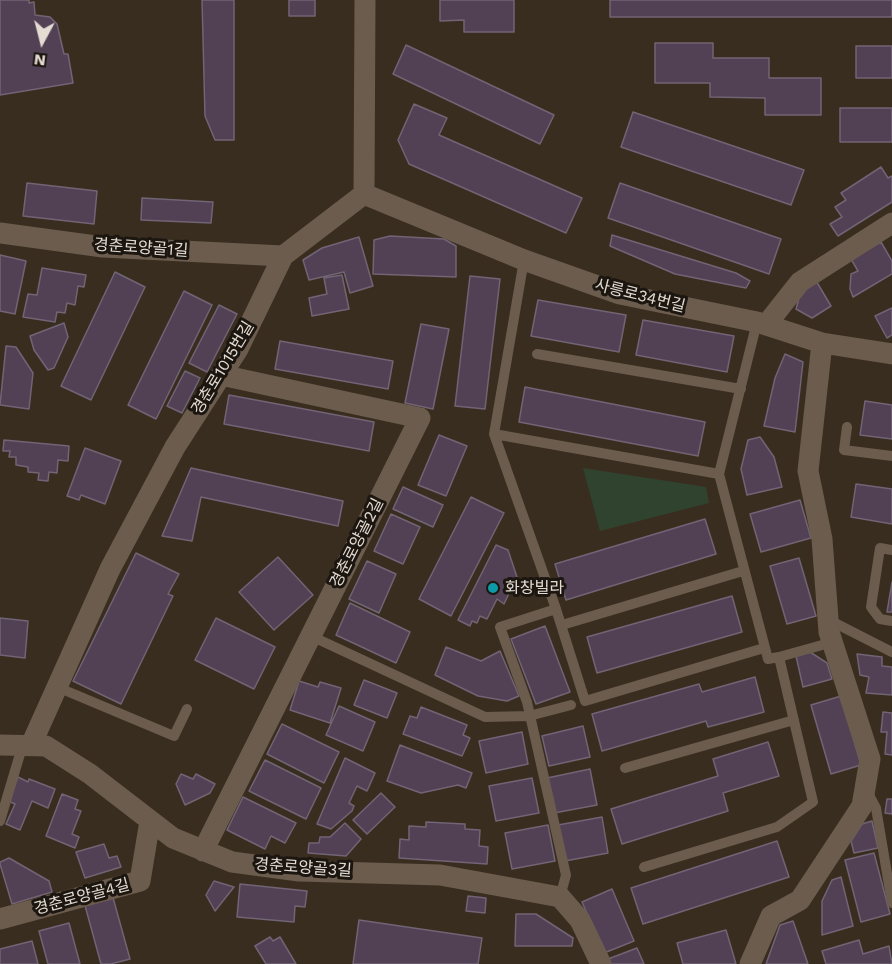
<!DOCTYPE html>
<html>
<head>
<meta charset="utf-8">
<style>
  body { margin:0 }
  #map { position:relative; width:892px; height:964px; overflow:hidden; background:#392d1f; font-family:"Work Sans",sans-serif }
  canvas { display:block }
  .north { position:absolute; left:12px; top:12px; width:60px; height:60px; -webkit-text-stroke:4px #1c1610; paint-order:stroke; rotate:187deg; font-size:16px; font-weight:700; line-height:24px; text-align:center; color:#e4dcd3 }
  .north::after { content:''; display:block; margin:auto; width:21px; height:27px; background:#e4dcd3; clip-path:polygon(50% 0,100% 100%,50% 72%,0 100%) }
</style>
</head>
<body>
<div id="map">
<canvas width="892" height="964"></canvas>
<div class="north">N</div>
</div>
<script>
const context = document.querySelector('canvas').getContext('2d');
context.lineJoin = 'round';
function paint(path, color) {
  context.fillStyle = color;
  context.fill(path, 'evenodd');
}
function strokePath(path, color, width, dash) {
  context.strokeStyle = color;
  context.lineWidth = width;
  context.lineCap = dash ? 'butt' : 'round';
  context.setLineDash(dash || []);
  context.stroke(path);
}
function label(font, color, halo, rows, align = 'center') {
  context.font = font + ' "Work Sans","Noto Sans KR",sans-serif';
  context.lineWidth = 6;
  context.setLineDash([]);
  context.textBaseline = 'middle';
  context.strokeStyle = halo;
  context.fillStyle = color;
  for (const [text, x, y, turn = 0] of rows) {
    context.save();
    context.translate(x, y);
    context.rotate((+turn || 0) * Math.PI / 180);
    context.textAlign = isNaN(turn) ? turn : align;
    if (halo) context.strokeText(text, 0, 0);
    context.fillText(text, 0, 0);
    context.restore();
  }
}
const green = new Path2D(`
  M583,468L706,487L709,503L600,531Z`);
const building = new Path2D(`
  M0,0H29V3L34,2L35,15L50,17L57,24L64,54H68L73,83L0,95Z
  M202,0H234V140H215L205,116Z
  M289,0H315V16H289Z
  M440,0H514V32H464V20L440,21Z
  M610,0H892V17H610Z
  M655,43H713V58H769V78H821V115H765V98L710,97V83H655Z
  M406,45L554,115L540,144L393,74Z
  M856,46H892V78H856Z
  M414,104L447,118L439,135L582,198L566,233L409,164L398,140Z
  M840,108H892V142H840Z
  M633,112L804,170L791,205L621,147Z
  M881,167L888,178L892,176V202L838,236L830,224L842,217L835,207L846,200L841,193Z
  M27,183L97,191L94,224L23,216Z
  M620,183L781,239L769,274L608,218Z
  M142,198L213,202L211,223L141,220Z
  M612,235L736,273L750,281L746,288L675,274L610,246Z
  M390,236L444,239L456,246V277L373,274L374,240Z
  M359,237L373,286L350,293L344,272L309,280L303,260L322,248Z
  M881,242L892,261V274L853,297L850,289L851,274L858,271L851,259Z
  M0,255L26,261L15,314L0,311Z
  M42,268L86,275L84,287L78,286L75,305L67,303L65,313L57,312L55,322L23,317L28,294L37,295Z
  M115,272L145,287L91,400L61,386Z
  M342,275L349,309L312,316L309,298L327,294L324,278Z
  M470,276L500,279L485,409L455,406Z
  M815,279L831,306L812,318L796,309L802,287Z
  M184,291L212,305L156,419L128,405Z
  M538,300L626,315L619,352L531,336Z
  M219,305L237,314L207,372L189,363Z
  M892,308V335L887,338L875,316Z
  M643,320L734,336L727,372L636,355Z
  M64,323L68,337L54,368L48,370L34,350L30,336Z
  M421,324L449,329L433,409L405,403Z
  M280,341L393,361L388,389L275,369Z
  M6,346L16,347L33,373L29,409L0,405Z
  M785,354L803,362L795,432L764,426L775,378Z
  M185,371L200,378L182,413L167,406Z
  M525,387L705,422L698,456L519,422Z
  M229,395L374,422L369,451L224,424Z
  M865,401L892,405V439L860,435Z
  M439,435L467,446L446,496L418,485Z
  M760,437L774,457L782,487L747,495L741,469L748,440Z
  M4,440L69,446L68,461L58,460L57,473L49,472L48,481L38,480L39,473L28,472V467L16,465V457H9L10,451H3Z
  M85,448L121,461L105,504L81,495L79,500L67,496Z
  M191,468L343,501L338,526L201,497L192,541L162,536Z
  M856,484L892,489V524L851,517Z
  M403,487L443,505L433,527L393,509Z
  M471,497L504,513L451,616L419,599Z
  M800,500L811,538L761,552L750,514Z
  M391,514L420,527L403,564L374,551Z
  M705,519L716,554L566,600L555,564Z
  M496,545L508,550L517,577L504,604L497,599L487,619L480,616L477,623L472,621L470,626L458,620Z
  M136,553L179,574L168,594L173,596L121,704L73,681Z
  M278,557L313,595L274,630L239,592Z
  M799,558L816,616L787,624L770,566Z
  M367,561L396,574L379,613L349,599Z
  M892,582V612H887Z
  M732,596L742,632L597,673L587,637Z
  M350,603L410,632L396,663L336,635Z
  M0,618L28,621L25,658L0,655Z
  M216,618L275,647L254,689L195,660Z
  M545,626L570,692L536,704L511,639Z
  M446,647L481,661L500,651L519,696L507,701L478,696L435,675Z
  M810,652L827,663L832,679L803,687L796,656Z
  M857,654L882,657V666L892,667V695L866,693L869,677L860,675Z
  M755,677L764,712L708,727L706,721L602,751L592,714L699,684L702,692Z
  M364,680L397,693L387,718L354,705Z
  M299,681L318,687L320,682L341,688L330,723L290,710Z
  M841,696L861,765L831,774L811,705Z
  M339,706L375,722L363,751L326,735Z
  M421,707L467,725L463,735L470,738L462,756L403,734L410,716L417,718Z
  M883,712L892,713V755L885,754L887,732H881Z
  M282,724L339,752L324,783L267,754Z
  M583,726L590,757L549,766L542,736Z
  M522,732L528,764L486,773L479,741Z
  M768,742L779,776L723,793L728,811L622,844L611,809L718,776L713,759Z
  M400,745L472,773L466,788L458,785L421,793L387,781Z
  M345,758L375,773L367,791L357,786L349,803L354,806L352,811L331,829L317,824Z
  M265,760L321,788L306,819L249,791Z
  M590,769L597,805L554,813L547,778Z
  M181,774L193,779L196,774L215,784L210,793L185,805L176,784Z
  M18,777L28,782L29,779L55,789L48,808L32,801L20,830L6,824L15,804L8,801Z
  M532,778L539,813L496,821L489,786Z
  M381,793L395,807L367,834L353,820Z
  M62,794L78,800L75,809L81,811L72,834L79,837L75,848L46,836Z
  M243,797L296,823L285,843L271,836L265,849L227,830Z
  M887,799H892V814L885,813Z
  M602,817L608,853L565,861L558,825Z
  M872,821L878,848L854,853L851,841L862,824Z
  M426,822L465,824V829L480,830L479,846L488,847L487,864L399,858L400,839L409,840V826L426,827Z
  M345,823L361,839L346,856L308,853L309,843H319L320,837H330Z
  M548,825L555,861L512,869L505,833Z
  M777,841L789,877L643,924L631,888Z
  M104,844L109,858L117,856L121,867L85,878L76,852Z
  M874,853L890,914L861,922L845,860Z
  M9,858L49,881L52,892L12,904L0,864V862Z
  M841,877L853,926L822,935V901L832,880Z
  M214,881L234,887L215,911L206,895Z
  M240,884L307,891L305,907L295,906L294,922L237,917Z
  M612,889L634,941L604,953L582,902Z
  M112,894L130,959L111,964H101L84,902Z
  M468,896L486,898L485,913L466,911Z
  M516,914H536L573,938L572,946H515Z
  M359,920L482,938L478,964H353Z
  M793,921L808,964H766L780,925Z
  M69,923L80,964H48L39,931Z
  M726,930L736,964H683L677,943Z
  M270,937L273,941L280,937L296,964H266L255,946Z
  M859,940L863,954L889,946L892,964H826L822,951Z
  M32,941L38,964H0V949Z
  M637,948L644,964H610L608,959Z`);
const lane = new Path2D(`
  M524,260L494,434L556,609L585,701L764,648
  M537,354L741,389
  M847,427L844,450L892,456
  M494,434L719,474
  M892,550L880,548L871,607L880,619L892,621
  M556,609L500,627L527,702L566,875L560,897
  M829,620L892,652
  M562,625L743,571
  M311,636L485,717L529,716L571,705
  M779,657L833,642
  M57,687L174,736L187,709
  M625,768L794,720
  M867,791L876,808L892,903
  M0,821L23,744
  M644,867L777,827L813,802L779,657L768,659L719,474L757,322`);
const street = new Path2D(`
  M364,194L524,260L620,294L757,322L822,343L892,354
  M364,194L365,0
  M0,233L103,247L283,256
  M766,325L800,282L892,223
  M0,745L46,746L90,774L173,838L232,862L299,871L440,875L560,897L580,920L601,964
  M31,745L110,569L175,447L238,349L283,256L364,194
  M203,851L420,418L221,375
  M0,919L140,881L150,821
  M750,964L771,916L800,900L862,806L870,759L829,632L822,539L808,471L822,343`);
const markers = [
  [493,588,6,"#0f9aa8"]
];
const streetNames = [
  ["경춘로양골1길",141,248,4],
  ["사릉로34번길",640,296,14],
  ["경춘로1015번길",223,368,-59],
  ["경춘로양골2길",357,543,-63],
  ["경춘로양골3길",303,868,4],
  ["경춘로양골4길",82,897,-15]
];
const poiNames = [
  ["화창빌라",505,588]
];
paint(green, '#30432f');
paint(building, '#524055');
strokePath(building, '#716474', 1.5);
strokePath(lane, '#6b5c4d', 10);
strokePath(street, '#6b5c4d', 21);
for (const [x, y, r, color] of markers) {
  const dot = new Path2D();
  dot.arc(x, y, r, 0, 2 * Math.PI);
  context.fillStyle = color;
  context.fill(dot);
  strokePath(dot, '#1c1610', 2);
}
label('16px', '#e4dcd3', '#1c1610', streetNames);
label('16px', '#e4dcd3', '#1c1610', poiNames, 'left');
</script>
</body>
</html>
